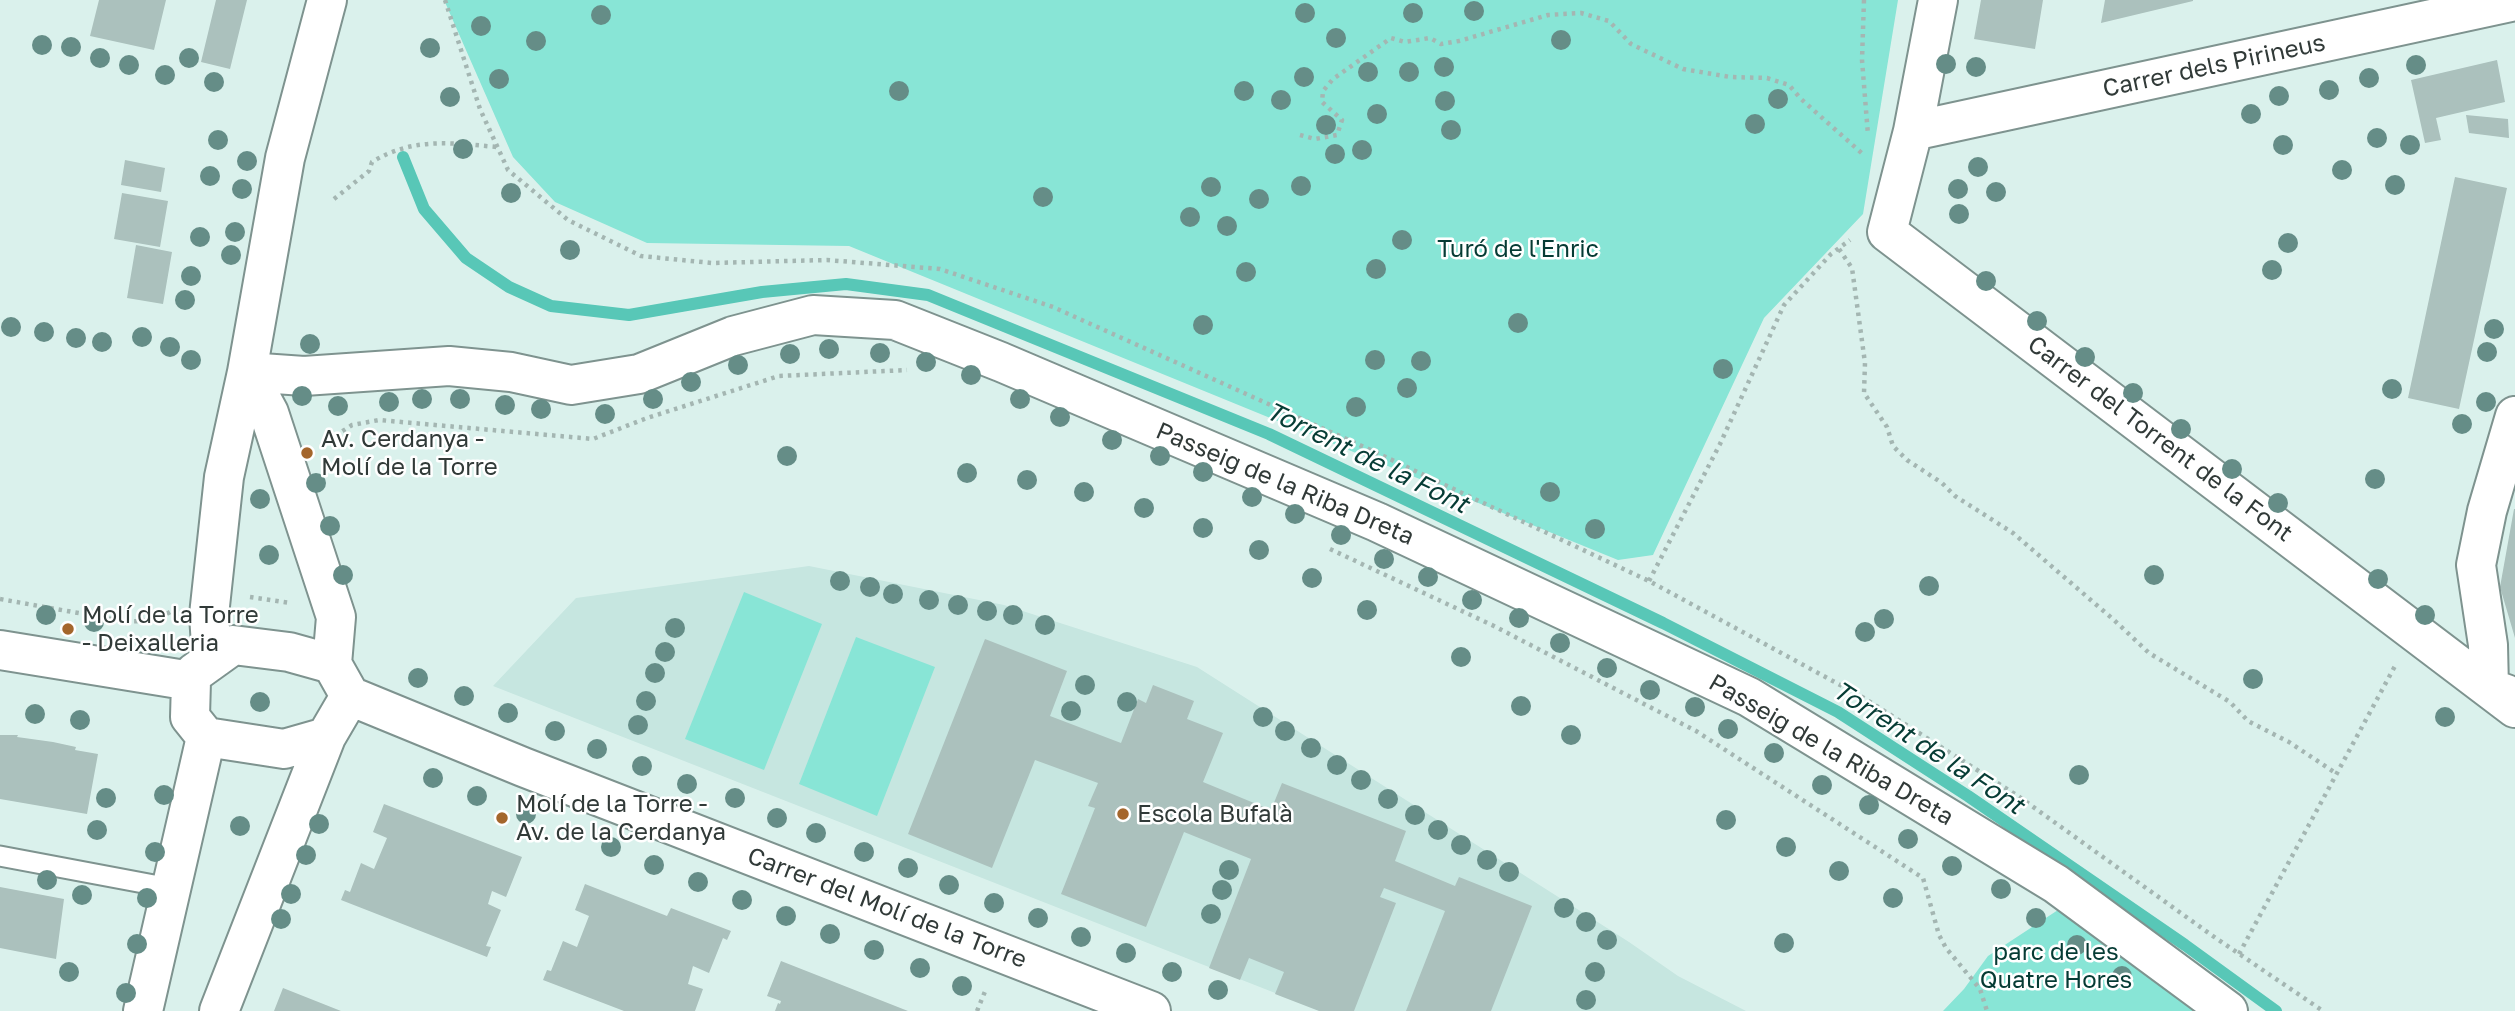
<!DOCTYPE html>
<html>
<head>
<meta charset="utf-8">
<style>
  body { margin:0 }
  canvas { display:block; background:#daf1ec }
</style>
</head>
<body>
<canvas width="2515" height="1011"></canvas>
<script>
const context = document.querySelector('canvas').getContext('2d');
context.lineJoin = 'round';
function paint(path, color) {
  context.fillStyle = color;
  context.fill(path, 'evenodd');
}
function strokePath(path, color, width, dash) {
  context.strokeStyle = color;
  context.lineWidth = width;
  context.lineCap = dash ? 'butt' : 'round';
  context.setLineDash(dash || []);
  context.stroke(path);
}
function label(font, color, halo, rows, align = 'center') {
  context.font = font + ' "Golos Text",sans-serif';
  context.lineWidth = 5;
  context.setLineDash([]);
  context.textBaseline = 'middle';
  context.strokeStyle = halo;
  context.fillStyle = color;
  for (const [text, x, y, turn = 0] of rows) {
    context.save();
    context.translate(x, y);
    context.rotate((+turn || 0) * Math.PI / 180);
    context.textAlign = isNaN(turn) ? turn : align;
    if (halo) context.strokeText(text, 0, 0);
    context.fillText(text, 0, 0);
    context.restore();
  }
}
const built = new Path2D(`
  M809,566L1004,605L1197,667L1629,942L1678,976L1746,1011H1321L493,686L576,598Z`);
const green = new Path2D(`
  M444,0H1898L1863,214L1764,318L1653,555L1618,560L849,246L647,243L555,202L513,157Z
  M744,592L822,624L764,770L685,739Z
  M856,637L935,667L877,816L799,784Z
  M2058,910L2195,1011H1943L1964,989L1988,956Z`);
const stream = new Path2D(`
  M403,157L424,209L466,258L509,287L551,306L629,315L762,292L846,284L928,295L1269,434L1663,623L1838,712L1968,796L2185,945L2276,1011`);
const building = new Path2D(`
  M99,0H166L154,50L90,36Z
  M216,0H247L230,69L201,62Z
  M1981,0H2043L2035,49L1974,39Z
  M2105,0H2193V1L2101,23Z
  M2497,60L2505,102L2436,118L2441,140L2425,143L2411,80Z
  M2466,115L2508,119L2509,138L2469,133Z
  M125,160L165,168L161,192L121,185Z
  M2455,177L2507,188L2459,409L2408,398Z
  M122,193L168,201L160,247L114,239Z
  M136,245L172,252L163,304L127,298Z
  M2514,509H2515V638L2500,587Z
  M985,639L1067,671L1050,716L1121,743L1138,699L1146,703L1153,685L1194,701L1187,719L1223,733L1203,782L1271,810L1282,783L1406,831L1395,861L1455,886L1459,877L1532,906L1491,1011H1406L1445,911L1384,888L1380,897L1396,903L1354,1011H1319L1275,994L1284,972L1249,958L1240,980L1209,968L1251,859L1184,832L1146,927L1061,894L1095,808L1088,806L1098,783L1035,760L992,868L908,834Z
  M0,735H18L17,737L53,742L76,747L75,750L98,754L87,814L0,799Z
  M384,804L522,857L506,897L492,891L488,904L501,910L486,946L491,947L487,957L341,900L345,890L350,892L361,863L374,869L387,838L373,832Z
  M585,884L667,916L671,908L731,931L727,940L723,938L709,973L693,966L688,984L703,989L695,1011H624L543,980L547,970L551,971L563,941L577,947L589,916L575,910Z
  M0,887L64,899L56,959L0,948Z
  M781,961L908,1011H775L778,1003L780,1004L781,1001L767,996Z
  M283,988L341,1011H274Z`);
const path = new Path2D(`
  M445,0L480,109L508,170L568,220L641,256L712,263L827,260L940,269L1053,307L1375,452L1649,581L1864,698L2018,796L2210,934L2323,1011
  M1864,0L1862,60L1868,135
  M1300,135L1315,139L1337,135L1342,120L1322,102L1323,91L1333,79L1391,38L1405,42L1430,38L1441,44L1459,41L1548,15L1581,13L1609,21L1631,44L1683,69L1730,77L1767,78L1789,85L1801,99L1865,156
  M334,199L369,171L372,162C413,137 451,143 497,147
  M1839,249L1852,268L1865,363L1864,393L1887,427L1893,446L1907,460L1942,483L1955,496L2013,533L2114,620L2149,653L2230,702L2248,721L2289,742L2337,774
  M321,445L352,425L379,420L593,439L647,418L779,376L907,370
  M1330,549L1494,626L1696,731L1923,878L1939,935L1946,948L1980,989L1987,1011
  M1649,581L1720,444L1784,305L1831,254L1850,240
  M250,597L290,603
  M0,599L123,621C141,622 155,621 170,612
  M2239,954L2395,666
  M977,1011L986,989`);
const lane = new Path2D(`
  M0,856L170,888`);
const street = new Path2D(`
  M1938,0L1913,131L1887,232L2515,708
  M1913,131L2515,1
  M247,372L304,376L449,366L511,372L571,385L639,374L733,336L813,315L895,320L1001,362L1377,522L1749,697L2056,884L2228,1011
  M247,372L269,413L336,617L332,664
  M233,645L289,652L332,664L350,696L326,737L284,749L206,737L190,717L191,681L194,673Z
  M0,650L191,681
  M212,660L209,615L224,477L247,372L285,158L327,0
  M2506,694L2489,688L2488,645L2476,565L2487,511L2515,416
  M350,696L523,767L1151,1011
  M143,1011L206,737
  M219,1011L326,737`);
const trees = [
  [1474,11],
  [1305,13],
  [1413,13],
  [601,15],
  [481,26],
  [1336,38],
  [1561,40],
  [536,41],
  [42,45],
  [71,47],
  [430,48],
  [100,58],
  [189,58],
  [1946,64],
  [129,65],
  [2416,65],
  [1444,67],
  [1976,67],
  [1368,72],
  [1409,72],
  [165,75],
  [1304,77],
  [2369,78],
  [499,79],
  [214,82],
  [2329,90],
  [899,91],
  [1244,91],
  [2279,96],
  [450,97],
  [1778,99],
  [1281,100],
  [1445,101],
  [1377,114],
  [2251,114],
  [1755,124],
  [1326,125],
  [1451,130],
  [2377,138],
  [218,140],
  [2283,145],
  [2410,145],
  [463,149],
  [1362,150],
  [1335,154],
  [247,161],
  [1978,167],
  [2342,170],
  [210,176],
  [2395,185],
  [1301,186],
  [1211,187],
  [242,189],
  [1958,189],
  [1996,192],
  [511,193],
  [1043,197],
  [1259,199],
  [1959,214],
  [1190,217],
  [1227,226],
  [235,232],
  [200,237],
  [1402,240],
  [2288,243],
  [570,250],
  [231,255],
  [1376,269],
  [2272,270],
  [1246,272],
  [191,276],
  [1986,281],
  [185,300],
  [2037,321],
  [1518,323],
  [1203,325],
  [11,327],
  [2494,329],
  [44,332],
  [142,337],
  [76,338],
  [102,342],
  [310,344],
  [170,347],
  [829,349],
  [2487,352],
  [880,353],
  [790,354],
  [2085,357],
  [191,360],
  [1375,360],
  [1421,361],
  [926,362],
  [738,365],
  [1723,369],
  [971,375],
  [691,382],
  [1407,388],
  [2392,389],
  [2133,393],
  [302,396],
  [422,399],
  [460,399],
  [653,399],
  [1020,399],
  [389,402],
  [2486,402],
  [505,405],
  [338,406],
  [1356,407],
  [541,409],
  [605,414],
  [1060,417],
  [2462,424],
  [2181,429],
  [1112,440],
  [787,456],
  [1160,456],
  [2232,469],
  [1203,472],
  [967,473],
  [2375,479],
  [1027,480],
  [316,483],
  [1084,492],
  [1550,492],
  [1252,497],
  [260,499],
  [2278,503],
  [1144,508],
  [1295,514],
  [330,526],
  [1203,528],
  [1595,529],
  [1341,535],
  [1259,550],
  [269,555],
  [1384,559],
  [343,575],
  [2154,575],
  [1428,577],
  [1312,578],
  [2378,579],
  [840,581],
  [1929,586],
  [870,587],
  [893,594],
  [929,600],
  [1472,600],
  [958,605],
  [1367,610],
  [987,611],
  [46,615],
  [1013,615],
  [2425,615],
  [1519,618],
  [1884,619],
  [94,622],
  [1045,625],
  [675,628],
  [1865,632],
  [1560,643],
  [665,652],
  [1461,657],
  [1607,668],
  [655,673],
  [418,678],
  [2253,679],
  [1085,685],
  [1650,690],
  [464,696],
  [646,701],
  [260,702],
  [1127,702],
  [1521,706],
  [1695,707],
  [1071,711],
  [508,713],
  [35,714],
  [1263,717],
  [2445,717],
  [80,720],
  [638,725],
  [1728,729],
  [555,731],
  [1285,731],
  [1571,735],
  [1311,748],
  [597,749],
  [1774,753],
  [1337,765],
  [642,766],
  [2079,775],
  [433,778],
  [1361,780],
  [687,784],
  [1822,785],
  [164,795],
  [477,796],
  [106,798],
  [735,798],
  [1388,799],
  [1869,805],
  [526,814],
  [1415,815],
  [777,818],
  [1726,820],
  [319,824],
  [240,826],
  [97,830],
  [1438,830],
  [816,833],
  [1908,839],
  [1461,845],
  [611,847],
  [1786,847],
  [155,852],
  [864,852],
  [306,855],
  [1487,860],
  [654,865],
  [1952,866],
  [908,868],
  [1229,870],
  [1839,871],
  [1509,872],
  [47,880],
  [698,882],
  [949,885],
  [2001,889],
  [1222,890],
  [291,894],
  [82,895],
  [147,898],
  [1893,898],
  [742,900],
  [994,903],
  [1564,908],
  [1211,914],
  [786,916],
  [1038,918],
  [2036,918],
  [281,919],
  [1586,922],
  [830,934],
  [1081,937],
  [1607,940],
  [1784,943],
  [137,944],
  [2077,945],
  [874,950],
  [1126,953],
  [920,968],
  [69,972],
  [1172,972],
  [1595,972],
  [2122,976],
  [962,986],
  [1218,990],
  [126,993],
  [1586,1000]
];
const markers = [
  [307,453,7,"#a4662c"],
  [68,629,7,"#a4662c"],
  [1123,814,7,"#a4662c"],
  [502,818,7,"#a4662c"]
];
const streetNames = [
  ["Carrer dels Pirineus",2214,66,-12],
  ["Carrer del Torrent de la Font",2160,439,37],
  ["Passeig de la Riba Dreta",1285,484,23],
  ["Passeig de la Riba Dreta",1831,750,30],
  ["Carrer del Molí de la Torre",887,908,21]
];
const parkNames = [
  ["Turó de l'Enric",1518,249],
  ["parc de les",2056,952],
  ["Quatre Hores",2056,980]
];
const poiNames = [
  ["Av. Cerdanya -",321,439],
  ["Molí de la Torre",321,467],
  ["Molí de la Torre",82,615],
  ["- Deixalleria",82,643],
  ["Molí de la Torre -",516,804],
  ["Av. de la Cerdanya",516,832],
  ["Escola Bufalà",1137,814]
];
const waterNames = [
  ["Torrent de la Font",1367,458,26],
  ["Torrent de la Font",1928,748,33]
];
paint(built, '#c6e6e0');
paint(green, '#88e5d6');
strokePath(stream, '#58c7b7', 12);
paint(building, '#abc1bd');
strokePath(lane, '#7e938f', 23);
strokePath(street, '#7e938f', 42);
strokePath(path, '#a4b6b2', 4.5, [3.5, 5]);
strokePath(lane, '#fff', 19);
strokePath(street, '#fff', 38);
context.fillStyle = '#658d87';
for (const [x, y] of trees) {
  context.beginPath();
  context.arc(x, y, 10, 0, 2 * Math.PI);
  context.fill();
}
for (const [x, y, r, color] of markers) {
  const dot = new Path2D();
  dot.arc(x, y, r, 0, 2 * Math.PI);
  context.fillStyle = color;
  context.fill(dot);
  strokePath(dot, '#fff', 2.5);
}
label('24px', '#313a38', '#fff', streetNames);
label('24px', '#053b34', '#fff', parkNames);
label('24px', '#313a38', '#fff', poiNames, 'left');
label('italic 26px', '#063c35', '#fff', waterNames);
</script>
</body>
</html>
